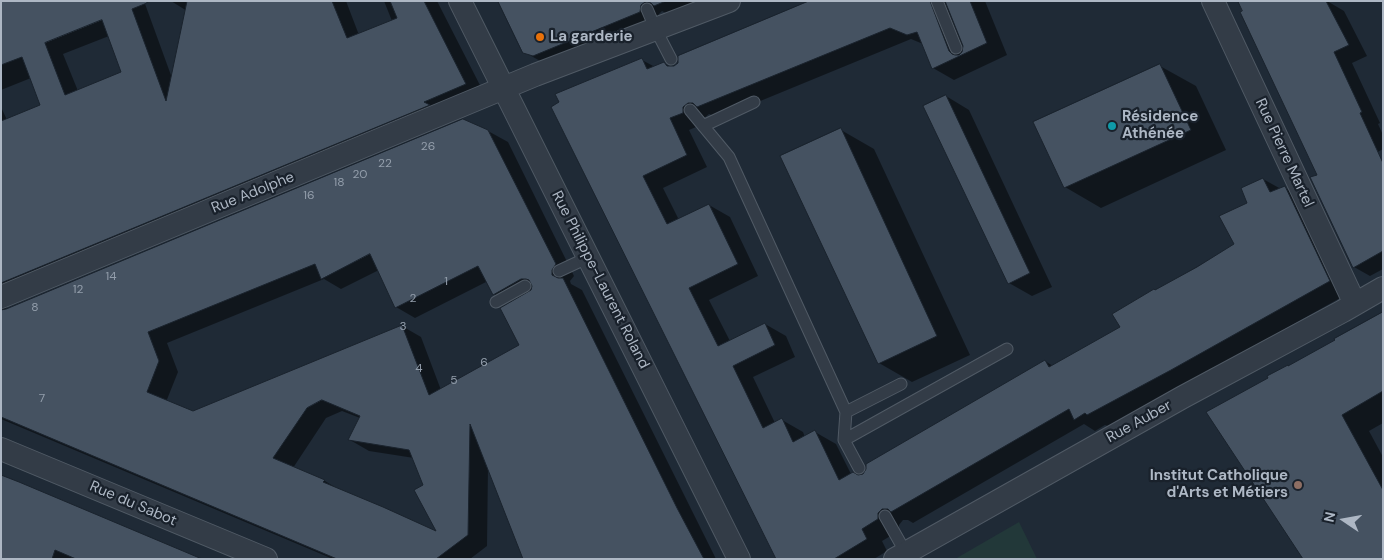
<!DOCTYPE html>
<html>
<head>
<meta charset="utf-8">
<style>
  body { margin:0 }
  #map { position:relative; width:1384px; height:560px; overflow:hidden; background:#1f2a36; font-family:"DM Sans",sans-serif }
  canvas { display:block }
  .frame { position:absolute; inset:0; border:2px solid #adb7c4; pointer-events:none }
  .north { position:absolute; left:1319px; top:495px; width:50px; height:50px; -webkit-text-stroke:4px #19212b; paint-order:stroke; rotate:282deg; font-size:14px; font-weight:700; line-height:20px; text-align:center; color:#adb7c4 }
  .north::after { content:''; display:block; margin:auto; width:18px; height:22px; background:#adb7c4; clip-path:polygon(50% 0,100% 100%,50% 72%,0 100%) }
</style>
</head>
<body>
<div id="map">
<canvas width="1384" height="560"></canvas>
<div class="frame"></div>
<div class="north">N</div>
</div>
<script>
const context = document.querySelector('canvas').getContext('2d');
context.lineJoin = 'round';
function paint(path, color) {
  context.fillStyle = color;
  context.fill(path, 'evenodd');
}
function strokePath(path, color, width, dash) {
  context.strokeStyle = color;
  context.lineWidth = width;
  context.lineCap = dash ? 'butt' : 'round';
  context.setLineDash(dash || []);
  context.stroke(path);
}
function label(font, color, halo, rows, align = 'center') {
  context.font = font + ' "DM Sans",sans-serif';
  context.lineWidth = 4.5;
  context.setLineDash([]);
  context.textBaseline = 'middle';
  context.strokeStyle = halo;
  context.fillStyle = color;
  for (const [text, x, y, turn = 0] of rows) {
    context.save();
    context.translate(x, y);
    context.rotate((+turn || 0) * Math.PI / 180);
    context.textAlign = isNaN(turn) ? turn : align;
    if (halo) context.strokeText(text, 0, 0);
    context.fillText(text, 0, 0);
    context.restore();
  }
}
const green = new Path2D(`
  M1019,522L1037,559H955Z`);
const shadow = new Path2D(`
  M1,1H144L172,78L187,11L171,1H346L359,35L392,21L384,1H437L485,95L7,306V310L488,131L508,142L574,276L570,281L571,284L582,290L716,559H525L488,467L487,546L470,559H333L1,419V107L7,120L42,106L31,78L1,90ZM109,36L123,72L78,91L63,54ZM379,270L396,307L415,318L488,281L494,294L511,304L520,345L441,390L421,337L402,326L193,413L166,402L178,372L167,343L324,279L341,289ZM342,411L360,418L350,440L369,451L414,458L425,486L439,534L343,492L325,481L293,468L326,418Z
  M499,1H707L672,16L662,11L658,15L657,22L542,62L524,52Z
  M812,1H985L1007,55L954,80L933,68L923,44L911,39L719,118L709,114L703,119V124L689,130L707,167L663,188L679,220L709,205L730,217L758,276L709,300L730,341L765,324L786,336L795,357L753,377L775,423L782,420L803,432L805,437L815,432L836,444L851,474L863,476L1045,361L1053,366L1121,327L1155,291L1236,244L1249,204L1263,179L1281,189L1285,188L1306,200L1349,293L1192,381L1108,426L1105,425L1095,431L1084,424L913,523L908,520H903L899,525V531L882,541L887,551L874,559H777L553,107L642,60L655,67L664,63L670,67H674Z
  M1322,1H1327L1344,11L1367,56L1352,63L1380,123L1378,124L1383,135V149L1333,177Z
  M1160,66L1196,86L1226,150L1101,208L1065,187Z
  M946,96L969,110L1052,287L1032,296L1009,283Z
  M841,130L874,149L970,355L912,382L879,363Z
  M1383,170V269L1370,276L1354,267Z
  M1383,313V423L1369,431L1383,457V559L1269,378Z
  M1,476L200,559H1Z`);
const building = new Path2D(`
  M1,1H147V3L132,9L166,101L187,1H332L347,38L397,18L390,1H424L466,84L424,102L430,105L1,283V121L40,105L22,57L1,65ZM102,20L121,72L65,95L45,43Z
  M498,1H666L654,6L651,3L645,2L641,5L640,12L533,56L523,53Z
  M809,1H930L949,51L952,54L955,55H959L962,52L963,46L945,1H970L987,43L932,69L917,32L907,35L890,28L697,107L693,103H688L683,107V113L670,118L687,155L643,176L667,224L709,204L738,264L689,288L718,346L765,323L775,345L733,366L763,428L782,418L793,442L815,430L839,480L853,472L858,475L863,474L866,469V464L1045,360L1049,367L1120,327L1112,314L1154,289L1155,290L1197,267L1234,244L1219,216L1247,203L1241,188L1263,178L1270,192L1285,186L1330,281L1171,370L1087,415L1085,413L1074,420L1069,409L891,512L888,509H882L878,513V519L862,529L867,539L834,559H776L551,107L559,102L555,94L642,58L647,69L664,62L667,66H674L678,63V56Z
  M1238,1H1326L1349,45L1334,52L1362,112L1360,113L1383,163V251L1353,268L1310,177L1317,175L1240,12L1242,11Z
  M1160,64L1191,130L1064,188L1033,122Z
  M946,95L1030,273L1008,284L923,106Z
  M463,119L488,130L556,264L552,270V275L558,278H563L677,508L704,559H523L470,424L468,535L436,559H337L1,417V310L6,309ZM370,254L395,308L478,266L493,295L521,279H526L529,280L532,286L531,290L500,308L519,345L429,395L402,325L193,411L147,392L159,361L148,332L315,264L321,279ZM322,400L360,416L348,440L409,450L423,485L414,490L436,531L383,507L323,482L325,480L273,458L307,408Z
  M841,128L937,336L878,364L780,156Z
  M1383,312V391L1342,415L1383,490V559H1303L1206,412L1268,378L1267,376L1288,365V366L1335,340L1334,339Z
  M1,475L19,482L202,559H76L55,550L52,559H1Z`);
const service = new Path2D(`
  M937,1L956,48
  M647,9L656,30L671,59
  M690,110L729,157L846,412L844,440
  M703,126L754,102
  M559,271L589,257
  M496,302L525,286
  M846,412L901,384
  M859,468L844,440L1007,349
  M885,516L906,553`);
const minor = new Path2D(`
  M460,1L739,559
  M1213,1L1355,304
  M1,297L535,75L729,1
  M1,449L266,559
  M895,559L1183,397L1343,311L1383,288`);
const markers = [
  [540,37,5,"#e8710a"],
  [1112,126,5,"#0f9aa8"],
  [1298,485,5,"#8d6e63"]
];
const numberNames = [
  ["26",428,147],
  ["22",385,164],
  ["20",360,175],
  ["18",339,183],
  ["16",309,196],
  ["14",111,277],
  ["1",446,282],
  ["12",78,290],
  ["2",413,299],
  ["8",35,308],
  ["3",403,327],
  ["6",484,363],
  ["4",419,369],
  ["5",454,381],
  ["7",42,399]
];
const poiNames = [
  ["La garderie",550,37],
  ["Résidence",1122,117],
  ["Athénée",1122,134],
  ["Institut Catholique",1288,476,"right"],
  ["d'Arts et Métiers",1288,493,"right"]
];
const streetNames = [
  ["Rue Pierre Martel",1284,153,65],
  ["Rue Adolphe",253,193,-22],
  ["Rue Philippe-Laurent Roland",600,280,63],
  ["Rue Auber",1139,422,-29],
  ["Rue du Sabot",133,504,23]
];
paint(green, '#223839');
paint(shadow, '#0007');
paint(building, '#455261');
strokePath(building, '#1a232d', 1);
strokePath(service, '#505a65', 13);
strokePath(minor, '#505a65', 24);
strokePath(service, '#333c47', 11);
strokePath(minor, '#333c47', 22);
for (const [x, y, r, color] of markers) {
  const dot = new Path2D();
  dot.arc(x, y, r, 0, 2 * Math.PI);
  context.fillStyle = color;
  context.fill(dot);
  strokePath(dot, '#19212b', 2);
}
label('12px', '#939eab', null, numberNames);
label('bold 15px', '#adb7c4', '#19212b', poiNames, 'left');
label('15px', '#adb7c4', '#19212b', streetNames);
</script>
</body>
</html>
